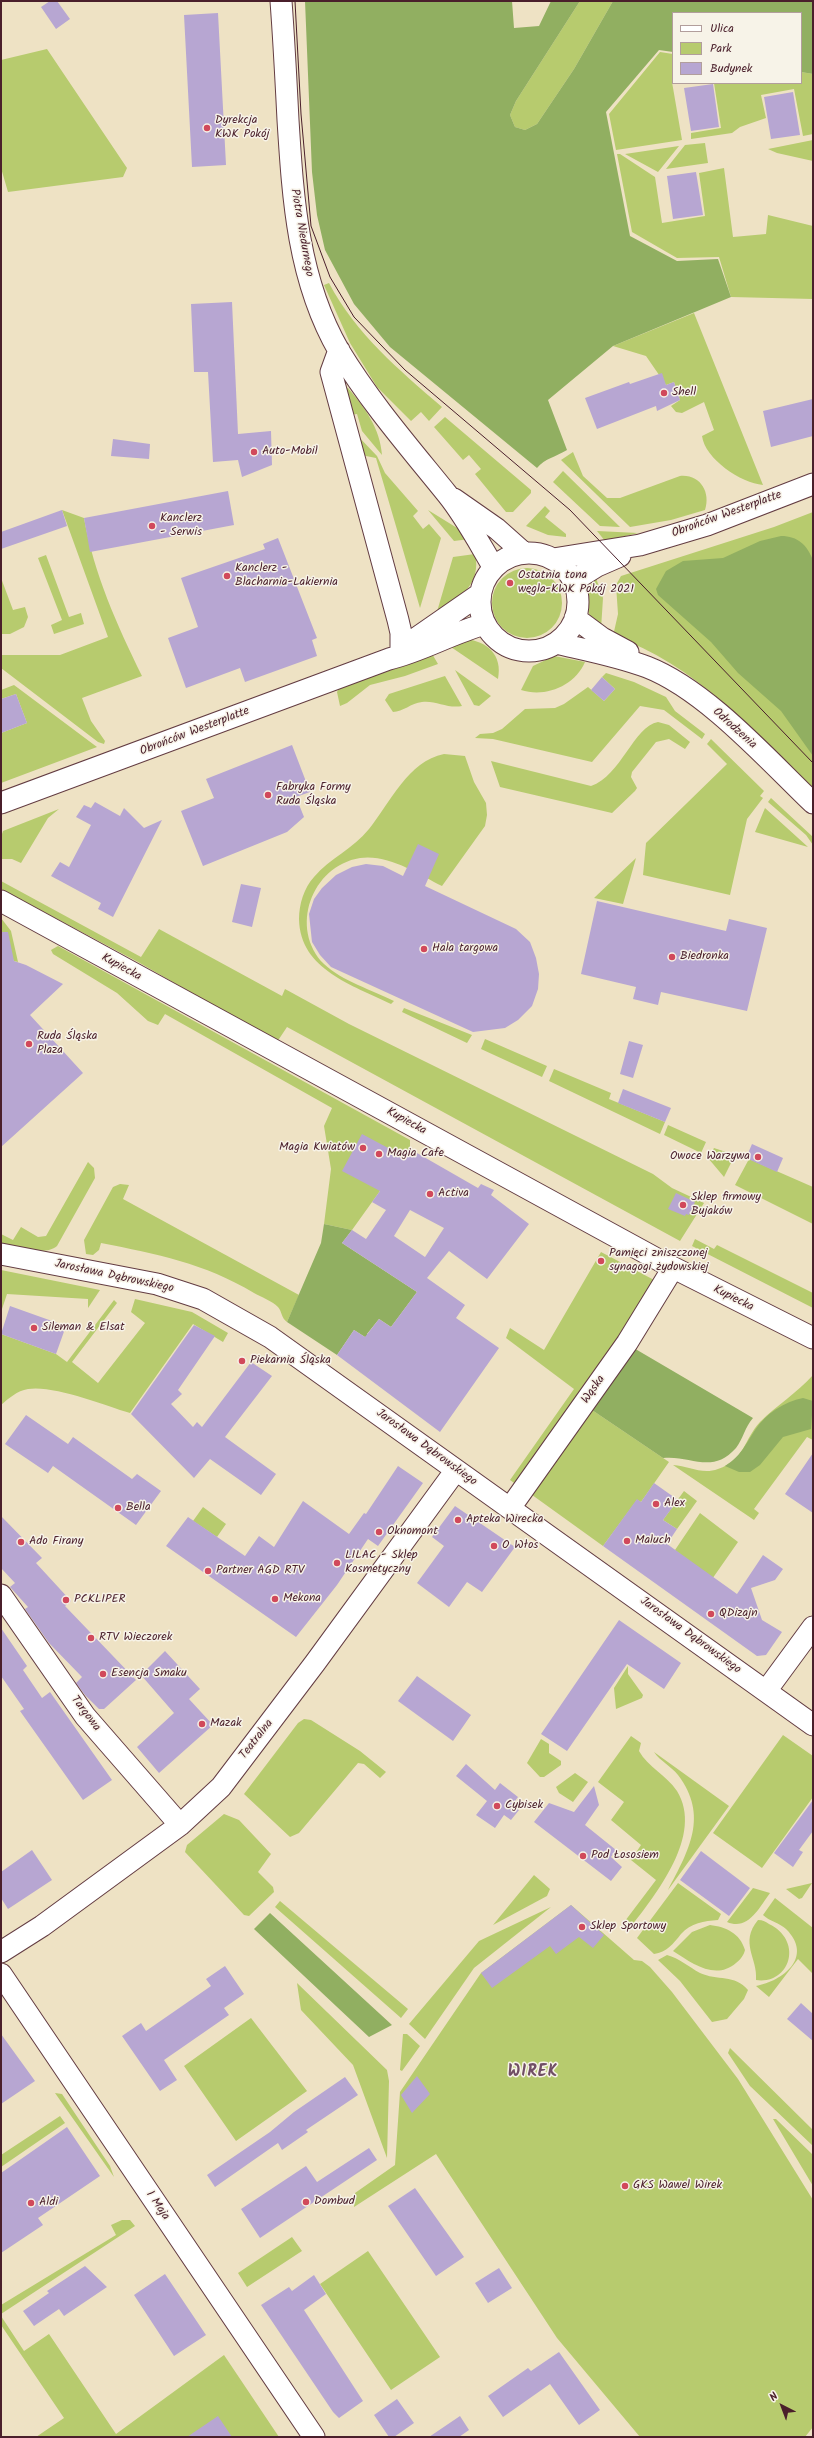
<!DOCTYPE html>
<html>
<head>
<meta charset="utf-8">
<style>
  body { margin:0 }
  #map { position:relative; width:814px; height:2438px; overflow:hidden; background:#eee2c4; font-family:Kalam,sans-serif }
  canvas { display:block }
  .frame { position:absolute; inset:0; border:2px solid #4a1f2b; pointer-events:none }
  .legend { position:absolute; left:672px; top:12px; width:130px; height:72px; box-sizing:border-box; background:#f7f3e8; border:1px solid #b29e9c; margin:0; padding:5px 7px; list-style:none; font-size:12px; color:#4a1f2b }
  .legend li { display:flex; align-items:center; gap:8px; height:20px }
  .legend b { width:20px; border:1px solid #b29e9c }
  .north { position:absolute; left:762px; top:2386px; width:40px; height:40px; -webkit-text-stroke:3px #f7f3e8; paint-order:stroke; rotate:318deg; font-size:11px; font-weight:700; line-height:16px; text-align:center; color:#4a1f2b }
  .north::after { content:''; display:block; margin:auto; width:14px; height:18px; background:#4a1f2b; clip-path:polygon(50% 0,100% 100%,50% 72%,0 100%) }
</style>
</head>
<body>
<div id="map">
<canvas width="814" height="2438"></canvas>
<div class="frame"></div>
<ul class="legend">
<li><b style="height:5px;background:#fff"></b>Ulica</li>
<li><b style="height:11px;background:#b7cb6e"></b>Park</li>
<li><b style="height:11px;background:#b7a6d2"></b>Budynek</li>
</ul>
<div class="north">N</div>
</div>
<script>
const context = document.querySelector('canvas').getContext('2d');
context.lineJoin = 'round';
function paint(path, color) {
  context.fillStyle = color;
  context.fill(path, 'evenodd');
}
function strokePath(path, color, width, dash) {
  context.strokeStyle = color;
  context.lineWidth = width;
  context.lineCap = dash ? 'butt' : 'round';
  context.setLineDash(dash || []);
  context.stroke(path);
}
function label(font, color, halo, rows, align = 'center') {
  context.font = font + ' Kalam,sans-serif';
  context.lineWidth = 3;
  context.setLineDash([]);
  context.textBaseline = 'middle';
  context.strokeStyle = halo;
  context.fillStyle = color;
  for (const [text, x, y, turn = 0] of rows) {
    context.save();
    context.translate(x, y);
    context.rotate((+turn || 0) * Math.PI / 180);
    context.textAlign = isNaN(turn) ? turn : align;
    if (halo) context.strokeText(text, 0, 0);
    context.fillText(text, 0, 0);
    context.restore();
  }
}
const green = new Path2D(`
  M580,1H613L574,69L537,124L525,130L515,127L510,115L516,101Z
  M47,49L127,168L123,177L8,192L1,168V60Z
  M660,52L673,54L672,82L682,140L616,150L609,114Z
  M801,72L813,74V134L803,136L794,89L761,95L766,118L740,127L732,133L691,139V133L721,128L714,83H801Z
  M813,140V161L777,153L768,149Z
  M705,143L708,163L666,169L685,145Z
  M679,146L658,172L625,154Z
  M617,154H620L655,177L662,223L705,216L699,173L724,168L733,237L766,234L768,215L813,226V299L731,297L719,257L677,258L632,232Z
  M329,283C356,334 399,370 442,407L429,421L421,412L411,421L377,387L350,343L324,285Z
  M694,313L763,485C741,483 705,459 702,436L714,430L704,402L682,413L676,412L671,406L680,400L674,382L666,385L646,356L613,346Z
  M344,387L348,388C365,408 380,428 382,455L362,431L357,414L350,415Z
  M445,417L531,490V493L513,512H506L475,474L481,469L469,455L463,460L434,427Z
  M355,433L377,456L385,473L418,511L413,516L423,529L429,524L441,538L420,608L376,458L361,455Z
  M573,452L583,476L607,498H620L680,476C700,474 711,492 705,510L671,520L630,527L561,460Z
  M563,471L620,527L600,526L553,482Z
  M545,506L550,511L545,517L566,534V537L548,535L526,526Z
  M62,510L84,518C94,574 117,625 142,676L82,698L91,721L105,741L104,744L98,742L1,668V655H60L108,637Z
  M428,510L462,531L470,539L454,541Z
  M813,512V788C752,731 695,663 613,636L618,614L616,585L621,576L774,527Z
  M597,531L638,533L605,541Z
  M475,554C482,585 458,599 436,615L453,557Z
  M46,555L69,617L81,613L84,624L54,634L51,625L62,620L38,558Z
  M492 603a35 35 0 1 1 70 0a35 35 0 1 1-70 0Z
  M1,578L13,610L25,607L28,617L24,627L10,634H1Z
  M596,578L603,598L601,629C584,614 581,596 596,578Z
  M465,639C487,641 503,655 498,679L448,645Z
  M431,652L438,664L405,676L370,685L347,703L340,706L337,692L339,688L397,668Z
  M554,656L585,662C575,686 545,698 521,690L533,666Z
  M455,670L491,696L479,706L474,705Z
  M606,673L634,682L666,697L675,711L705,734L702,739L664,710L640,706L592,762L493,739L475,738L480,734L493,733L502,729L525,709L555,708L564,704L588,687L604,701L615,689L602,677Z
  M445,676L462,706C448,709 435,700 422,702C411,703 403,712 393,712L385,700L389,694Z
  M14,685L97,747L1,783V733L27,723L16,694L1,699V690Z
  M658,722L669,725L690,742L685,749L669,739L656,742L632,772L631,777L637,788L635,791L612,813L500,787L491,761L591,786C621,776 634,726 658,722Z
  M711,739L764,791L760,796L763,798L747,819L730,895L643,875L646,843L727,764L707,744Z
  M444,754L465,756L474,782L486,803L487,815L485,826L442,886C418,874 389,854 360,858C311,866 289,929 324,964C342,981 372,990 394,1001L391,1004C353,985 300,970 299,919C299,904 304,888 314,877C330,858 353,849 369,829C390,803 408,761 444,754Z
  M771,798L813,837V845L806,835L768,802Z
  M765,808L808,847L755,832Z
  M59,809L48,818L21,863L12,859H1V837L3,831Z
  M636,858L623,904L594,898Z
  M1,881L141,957L159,929L282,996L285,989L349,1024L653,1174L672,1188L704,1203L680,1241L287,1027L277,1042L138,962L1,889Z
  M1,918L11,931L18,962L14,961L1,938Z
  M58,946L410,1140V1149L352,1230L324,1224L331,1169L324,1126L332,1108L165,1014L158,1025L148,1021L117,993L53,954L51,950Z
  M404,1008L472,1035L467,1043L402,1012Z
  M485,1039L547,1066L542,1077L481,1049Z
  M554,1069L611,1093L609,1099L665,1122L660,1134L549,1081Z
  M668,1125L706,1142L701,1153L664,1135Z
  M714,1148L735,1155L724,1177L708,1158Z
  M749,1159L813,1187V1224L735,1185Z
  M88,1162L94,1168L95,1178L57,1246C44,1257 16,1246 1,1243V1234L13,1240L21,1227L38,1237L46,1236Z
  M120,1184L129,1185L123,1199L299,1295L287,1322C281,1318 282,1311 278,1307C272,1301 261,1297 254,1293C204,1263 157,1254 101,1243L99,1250L93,1255L86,1254L84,1240L113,1187Z
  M695,1239L714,1249L717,1245L813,1293V1308L692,1246Z
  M601,1252L656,1281L627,1329L517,1485L510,1480L574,1389L506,1338L510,1328L544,1350Z
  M1,1270L100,1290L88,1308V1299L7,1294L1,1312Z
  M135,1299L192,1312L228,1333L223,1342L193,1324L130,1413C103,1405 54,1385 28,1389C17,1391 9,1398 1,1405V1334L56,1354L67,1362L114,1300L117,1303L72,1362L98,1383L145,1323L131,1312Z
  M813,1375V1440L807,1437L754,1509L759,1513L754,1520L673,1465C689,1466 702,1475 718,1469C745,1460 744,1439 760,1422C777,1405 797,1393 813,1375Z
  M589,1408L669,1462L641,1502L637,1500L603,1546L528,1492Z
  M684,1491L697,1501L677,1529L663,1520Z
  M203,1507L226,1524L217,1537L193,1521Z
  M700,1513L738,1542L710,1582L675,1550Z
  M628,1666V1674L643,1695L642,1698L616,1709L614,1688Z
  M304,1719L311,1720L360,1751L386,1772L380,1778L364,1764L358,1763L299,1833L290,1837L244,1794L298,1723Z
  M783,1735L813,1756V1797L762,1868L713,1833Z
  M631,1736L641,1743L639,1751C648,1767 666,1775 677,1791C704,1835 656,1894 630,1928L625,1921L656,1880L631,1860L641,1845L611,1820L624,1802L598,1782Z
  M541,1739L549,1744V1753L561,1761V1765L544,1777H540L527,1763Z
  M654,1752L729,1806L668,1890C689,1850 709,1816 678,1775C671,1766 660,1761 654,1752Z
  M575,1773L588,1782L573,1802L559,1793L556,1787Z
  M224,1814L239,1820L271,1854L258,1872L273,1887L274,1892L249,1916L244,1915L185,1852L187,1845Z
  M534,1875L550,1889L547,1896L493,1925Z
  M678,1883L721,1914L718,1920C704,1921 691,1923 681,1934C673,1944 667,1952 654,1954L637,1938Z
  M812,1883L802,1898L799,1899L786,1889Z
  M753,1888L770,1893C759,1908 748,1931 727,1922Z
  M775,1898L813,1928V1974L798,1959L769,1997L756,1986C783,1981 814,1957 786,1929C780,1923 769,1921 763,1915Z
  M280,1901L408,2009L401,2018L275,1907Z
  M571,1905L634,1960L642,1961L650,1967L672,1992L738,2079L813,2200V2427L805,2437H640L557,2338L436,2154L354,2207L355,2193L395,2165L400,2092L481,1973Z
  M551,1907L474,1968L425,2039L409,2024L479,1941Z
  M758,1920C763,1920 766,1922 769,1924C804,1941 790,1985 756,1980C758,1958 739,1943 758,1920Z
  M710,1925C726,1927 740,1933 745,1950C744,1955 740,1960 736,1963C715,1981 692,1963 673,1951L692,1932Z
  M667,1955C679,1958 689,1967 700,1973C717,1981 735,1974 748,1990L744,1999L727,2019L712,2022L680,1981L658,1960Z
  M297,1983L387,2070L389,2081L387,2158L353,2065L301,2010Z
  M251,2018L307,2091L236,2141L184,2066Z
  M403,2034H407L420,2046L402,2071L400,2070Z
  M730,2048L813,2130V2146L750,2086L728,2053Z
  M55,2093L62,2094L110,2166L114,2177Z
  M60,2116L65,2123L1,2167V2155Z
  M773,2119H776L813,2155V2186Z
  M122,2220H130L135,2226L1,2314V2305L116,2235L111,2225Z
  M292,2237L302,2251L247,2287L238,2273Z
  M368,2251L440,2357L391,2390L320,2284Z
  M1,2316L24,2351L49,2334L116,2434L224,2355L279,2437H36L64,2418L1,2325Z`);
const forest = new Path2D(`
  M305,1H512L514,28L539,26L551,1H580L516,101L510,115L515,127L525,130L537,124L574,69L613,1H813V74L801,72V13H673V52L659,50L606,112L630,236L677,261L718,259L731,297L613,346L548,400L567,450C556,457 545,458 537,468L390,347L354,304L325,250L317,215L312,172Z
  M781,536C798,536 807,545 813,560V756L781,711L738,673L711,642L667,603L658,595L656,589L666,571L683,561L723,558L760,541Z
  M324,1224L352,1230L342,1243L417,1292L391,1327L379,1319L367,1334L369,1336L365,1337L354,1330L337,1355L287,1322L321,1243Z
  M632,1347L753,1418C745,1427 743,1439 736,1448C712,1475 691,1455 663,1458L589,1408Z
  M803,1398L813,1401L811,1429L783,1437L760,1465L750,1472H739L725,1466C741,1456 745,1445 755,1430C766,1413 784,1402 803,1398Z
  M270,1913L392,2025L369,2037L254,1929Z`);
const building = new Path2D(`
  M50,1H57L70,19L56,29L41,7Z
  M218,13L226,165L192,167L184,15Z
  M713,84L719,127L691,131L684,88Z
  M793,92L800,135L771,139L764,97Z
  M696,172L703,215L673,219L667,176Z
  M232,302L238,434L271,431L272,465L242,477L238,460L213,462L208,372H194L191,304Z
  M662,373L666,385L674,382L680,400L657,411L656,406L597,429L585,398L629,382L630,384Z
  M813,399V436L771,447L763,411Z
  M113,439L150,444L149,459L111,456Z
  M228,491L234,525L90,552L84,518Z
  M62,510L67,526L1,549V532Z
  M278,538L317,638L312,640L317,656L245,682L240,668L186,688L168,638L198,627L181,578L265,549L263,544Z
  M602,677L615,689L604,701L591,690Z
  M16,694L27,723L1,733V699Z
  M292,745L310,792L296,797L304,817L287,832L203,866L181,811L214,798L206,779Z
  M95,802L120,816L124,808L144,828L162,820L113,917L98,909L101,903L51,876L60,862L69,867L91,825L76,817L84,805L91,808Z
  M418,844L439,854L425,886L516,929L530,942L536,958L539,974L538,989L532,1006L518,1020L505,1028L473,1032L331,967L320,955L312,942L309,914L314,899L322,888L336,875L352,867L366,864L383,866L403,876Z
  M241,884L261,888L252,927L232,922Z
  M597,901L726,931L729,919L767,928L747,1011L661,992L658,1005L633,999L636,987L581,974Z
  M1,932H8L14,961L26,965L63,984L30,1015L83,1073L1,1147Z
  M629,1041L643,1045L633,1078L620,1074Z
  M623,1089L671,1108L665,1122L618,1103Z
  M362,1134L405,1157L410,1149L478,1188L481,1184L494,1190L491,1195L529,1224L487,1279L449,1251L427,1278L465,1305L456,1318L499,1348L440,1432L337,1355L354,1330L365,1337L379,1319L391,1327L417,1292L342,1243L352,1230L366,1239L386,1210L372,1202L380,1191L342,1171ZM410,1210L444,1228L425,1257L394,1236Z
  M752,1144L783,1158L777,1172L746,1158Z
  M676,1193L695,1202L689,1215L686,1214L685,1216L668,1209Z
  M10,1306L66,1326L56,1354L1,1334Z
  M194,1325L215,1336L178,1390L182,1394L171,1404L193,1427L197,1422L202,1427L251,1362L272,1376L225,1437L276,1474L261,1495L210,1459L194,1478L131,1414Z
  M26,1415L68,1444L73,1437L132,1479L137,1474L161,1491L136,1525L53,1466L48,1473L5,1444Z
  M813,1453V1513L785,1494Z
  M398,1466L423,1483L378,1546L368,1539L337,1585L296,1637L166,1546L188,1517L245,1556L259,1536L274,1547L303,1501L349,1534L364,1513L366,1514Z
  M654,1483L678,1500L663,1520L677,1529L667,1544L737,1594L763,1555L783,1569L775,1580L751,1588L762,1620L782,1632L766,1655L757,1656L603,1546L637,1499L641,1502Z
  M455,1506L515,1547L482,1592L467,1582L449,1607L417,1583L444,1546L432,1537Z
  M1,1516L42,1558L36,1563L71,1601L65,1606L136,1680L104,1709H99L85,1695L76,1683L82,1677L49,1643L25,1609L28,1607L10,1587L15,1583L1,1568Z
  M619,1620L681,1663L664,1689L627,1664L567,1751L541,1734Z
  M1,1628L27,1666L23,1670L42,1698L50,1692L112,1780L83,1800L20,1711L24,1709L1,1676Z
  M165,1651L200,1689L189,1699L213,1725L159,1773L137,1747L174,1713L141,1675Z
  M417,1676L471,1715L453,1741L398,1701Z
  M466,1764L495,1790L500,1783L518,1797L512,1805L519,1810L511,1820L504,1815L495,1828L476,1815L487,1801L456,1776Z
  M594,1786L599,1805L585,1825L616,1850L611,1857L622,1867L611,1881L534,1822L549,1803L574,1812Z
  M813,1800V1831L799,1850L803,1852L793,1867L774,1853Z
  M32,1850L52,1880L8,1909L1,1898V1872Z
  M701,1851L750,1888L729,1916L680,1880Z
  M571,1905L604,1935L593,1948L579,1937L556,1954L550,1946L492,1988L481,1973Z
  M225,1966L244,1994L224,2008L229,2015L164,2060L177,2080L160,2091L122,2036L141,2023L146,2031L211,1986L206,1979Z
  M801,2003L813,2014V2041L787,2019Z
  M1,2034L35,2081L1,2104Z
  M417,2076L430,2094L412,2113L401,2095Z
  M345,2077L358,2095L306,2130L308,2132L282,2150L278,2143L215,2187L207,2175L270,2132L294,2112Z
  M67,2127L100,2176L38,2218L43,2225L1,2253V2173Z
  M369,2148L377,2160L260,2238L241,2209L306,2166L317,2182Z
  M415,2188L464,2257L436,2276L388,2206Z
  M85,2266L107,2287L64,2316L59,2309L34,2326L23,2311L49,2293L47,2291Z
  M499,2268L512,2288L488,2303L475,2283Z
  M165,2274L206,2335L174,2356L134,2295Z
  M314,2275L326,2294L304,2310L363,2401L339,2418L333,2412L261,2305L289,2287L292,2291Z
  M559,2352L600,2410L579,2425L550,2384L503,2417L488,2396L528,2368L531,2371Z
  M397,2399L414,2423L394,2437H389L374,2415Z
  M218,2416L232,2437H187Z
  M460,2416L469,2430L459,2437H429Z`);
const minor = new Path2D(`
  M281,1C284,41 286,80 288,120C293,200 298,280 339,351C370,402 409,447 447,494C465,516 479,543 494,568
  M339,350L331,372L398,620L401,633V649
  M454,499L497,529L524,553
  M480 602a49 49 0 1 1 98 0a49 49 0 1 1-98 0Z
  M553,559L640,545L707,525L813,484
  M573,581L597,566L620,556
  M575,618L602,638L628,652
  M556,643C586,650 618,656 647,667C706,690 767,759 813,803
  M405,646L480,594
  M1,803L389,659C422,651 452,633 485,624
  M1,901L666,1264L813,1338
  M1,1254L157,1284L203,1299L270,1337L813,1725
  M510,1508L627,1343L673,1268
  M1,1595L85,1716L180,1825
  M766,1691L813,1627
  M1,1952L42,1926L180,1825L221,1787L315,1663L456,1470
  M1,1974L314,2437`);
const tram = new Path2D(`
  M295,1L301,114L311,226L330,277L354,317L405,370L570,510L813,763`);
const markers = [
  [207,128,4,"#d1495b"],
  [664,393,4,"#d1495b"],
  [254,452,4,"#d1495b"],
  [152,526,4,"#d1495b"],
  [227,576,4,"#d1495b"],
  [510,583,4,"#d1495b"],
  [268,795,4,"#d1495b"],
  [424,949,4,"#d1495b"],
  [672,957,4,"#d1495b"],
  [29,1044,4,"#d1495b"],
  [363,1148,4,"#d1495b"],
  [379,1154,4,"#d1495b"],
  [758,1157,4,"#d1495b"],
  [430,1194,4,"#d1495b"],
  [683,1205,4,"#d1495b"],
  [601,1261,4,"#d1495b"],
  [34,1328,4,"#d1495b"],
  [242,1361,4,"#d1495b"],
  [656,1504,4,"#d1495b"],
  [118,1508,4,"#d1495b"],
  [458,1520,4,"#d1495b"],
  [379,1532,4,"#d1495b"],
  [627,1541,4,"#d1495b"],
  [21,1542,4,"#d1495b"],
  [494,1546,4,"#d1495b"],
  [337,1563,4,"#d1495b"],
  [208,1571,4,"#d1495b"],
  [275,1599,4,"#d1495b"],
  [66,1600,4,"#d1495b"],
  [711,1614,4,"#d1495b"],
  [91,1638,4,"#d1495b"],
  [103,1674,4,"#d1495b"],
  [202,1724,4,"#d1495b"],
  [497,1806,4,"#d1495b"],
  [583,1856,4,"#d1495b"],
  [582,1927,4,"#d1495b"],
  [625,2186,4,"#d1495b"],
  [306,2202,4,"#d1495b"],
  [31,2203,4,"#d1495b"]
];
const poiNames = [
  ["Dyrekcja",215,121],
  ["KWK Pokój",215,135],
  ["Shell",672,393],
  ["Auto-Mobil",262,452],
  ["Kanclerz",160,519],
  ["- Serwis",160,533],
  ["Kanclerz -",235,569],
  ["Blacharnia-Lakiernia",235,583],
  ["Ostatnia tona",518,576],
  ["węgla-KWK Pokój 2021",518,590],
  ["Fabryka Formy",276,788],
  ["Ruda Śląska",276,802],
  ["Hala targowa",432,949],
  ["Biedronka",680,957],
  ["Ruda Śląska",37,1037],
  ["Plaza",37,1051],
  ["Magia Kwiatów",355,1148,"right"],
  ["Magia Cafe",387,1154],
  ["Owoce Warzywa",750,1157,"right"],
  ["Activa",438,1194],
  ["Sklep firmowy",691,1198],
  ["Bujaków",691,1212],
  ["Pamięci zniszczonej",609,1254],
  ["synagogi żydowskiej",609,1268],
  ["Sileman & Elsat",42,1328],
  ["Piekarnia Śląska",250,1361],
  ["Alex",664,1504],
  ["Bella",126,1508],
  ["Apteka Wirecka",466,1520],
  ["Oknomont",387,1532],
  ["Maluch",635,1541],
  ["Ado Firany",29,1542],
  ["O Włos",502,1546],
  ["LILAC - Sklep",345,1556],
  ["Kosmetyczny",345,1570],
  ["Partner AGD RTV",216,1571],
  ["Mekona",283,1599],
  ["PCKLIPER",74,1600],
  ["QDizajn",719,1614],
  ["RTV Wieczorek",99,1638],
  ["Esencja Smaku",111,1674],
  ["Mazak",210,1724],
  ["Cybisek",505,1806],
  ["Pod Łososiem",591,1856],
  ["Sklep Sportowy",590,1927],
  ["GKS Wawel Wirek",633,2186],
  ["Dombud",314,2202],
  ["Aldi",39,2203]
];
const streetNames = [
  ["Piotra Niedurnego",301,233,80],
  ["Obrońców Westerplatte",727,515,-20],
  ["Odrodzenia",734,729,42],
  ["Obrońców Westerplatte",195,732,-21],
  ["Kupiecka",121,968,29],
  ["Kupiecka",406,1122,29],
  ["Jarosława Dąbrowskiego",114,1277,12],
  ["Kupiecka",733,1299,27],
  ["Wąska",594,1390,-55],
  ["Jarosława Dąbrowskiego",426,1448,36],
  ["Jarosława Dąbrowskiego",690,1636,36],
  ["Targowa",85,1714,53],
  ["Teatralna",257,1740,-52],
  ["1 Maja",157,2206,56]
];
const districtNames = [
  ["WIREK",533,2073]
];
paint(green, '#b7cb6e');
paint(forest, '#91af61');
paint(building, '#b7a6d2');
strokePath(minor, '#633c42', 23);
strokePath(minor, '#fff', 21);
strokePath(tram, '#4a1f2b', 1);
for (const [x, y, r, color] of markers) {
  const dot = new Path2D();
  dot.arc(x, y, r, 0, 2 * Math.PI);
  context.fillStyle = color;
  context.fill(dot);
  strokePath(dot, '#f7f3e8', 1.5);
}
label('12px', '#4a1f2b', '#f7f3e8', poiNames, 'left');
label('12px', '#4a1f2b', '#f7f3e8', streetNames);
context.letterSpacing = '1px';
label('bold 16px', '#704e65', '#f7f3e8', districtNames);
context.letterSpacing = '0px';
</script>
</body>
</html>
